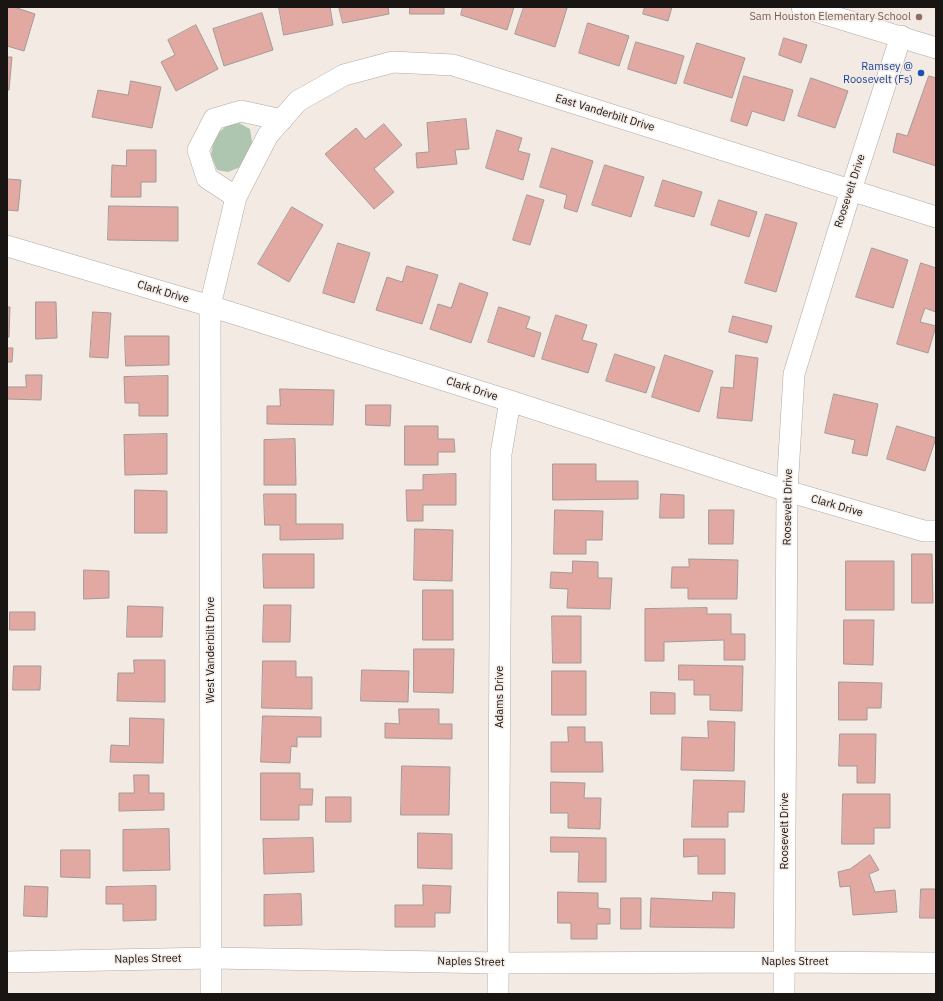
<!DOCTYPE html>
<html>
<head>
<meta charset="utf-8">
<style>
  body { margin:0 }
  #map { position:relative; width:943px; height:1001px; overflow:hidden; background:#f3eae4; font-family:"IBM Plex Sans",sans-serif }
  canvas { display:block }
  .frame { position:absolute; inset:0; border:8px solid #181513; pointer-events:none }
</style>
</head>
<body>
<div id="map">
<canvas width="943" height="1001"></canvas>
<div class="frame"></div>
</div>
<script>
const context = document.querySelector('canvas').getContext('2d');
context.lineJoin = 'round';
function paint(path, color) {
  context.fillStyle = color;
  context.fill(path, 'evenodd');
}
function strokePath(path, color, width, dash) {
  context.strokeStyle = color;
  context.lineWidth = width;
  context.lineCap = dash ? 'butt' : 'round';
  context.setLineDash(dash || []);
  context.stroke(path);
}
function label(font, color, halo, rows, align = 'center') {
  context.font = font + ' "IBM Plex Sans",sans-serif';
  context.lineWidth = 3;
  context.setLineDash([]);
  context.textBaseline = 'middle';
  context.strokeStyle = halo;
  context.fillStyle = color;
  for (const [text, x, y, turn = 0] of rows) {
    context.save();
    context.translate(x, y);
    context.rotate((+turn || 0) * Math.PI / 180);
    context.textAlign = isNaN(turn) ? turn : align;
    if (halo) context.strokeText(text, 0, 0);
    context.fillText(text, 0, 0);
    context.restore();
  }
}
const green = new Path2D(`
  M239,123L250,129L253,148L243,166L228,172L217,170L211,155L214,137L226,126Z`);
const building = new Path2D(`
  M7,7H14L35,14L24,51L7,46Z
  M279,7H330L333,25L284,35Z
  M339,7H388L389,14L343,23Z
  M410,7H444V14H410Z
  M463,7H514L507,30L461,15Z
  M524,7H563L567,8L555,47L515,34Z
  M645,7H672L668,21L643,14Z
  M262,13L273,50L224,66L213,29Z
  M588,23L629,36L619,66L579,53Z
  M196,25L218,69L176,91L161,62L175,55L168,40Z
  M784,38L807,45L801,63L779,55Z
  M636,42L684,56L676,84L628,69Z
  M697,43L745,58L732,98L684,83Z
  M7,57H12L9,90H7Z
  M744,76L793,90L784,121L752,111L747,126L731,121Z
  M929,76L936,78V166L893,152L897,133L907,136Z
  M811,78L848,91L835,128L798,116Z
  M131,81L161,87L152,128L92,117L98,90L128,95Z
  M466,119L469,149L455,150L457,164L417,168L416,153L429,152L427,123Z
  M384,124L402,145L374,169L394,192L374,209L325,154L356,128L365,139Z
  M497,130L522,138L518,151L530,154L523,180L486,168Z
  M552,148L593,161L577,212L564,208L567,195L540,187Z
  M127,150H156V182H141V197H111L112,165L126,166Z
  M605,165L644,177L631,217L592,205Z
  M7,179L21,180L18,211L7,210Z
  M663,180L702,192L694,217L655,206Z
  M527,195L544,200L530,245L513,240Z
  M719,200L757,212L749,237L711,225Z
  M109,206L178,207V241L108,240Z
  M292,207L323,225L289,282L258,264Z
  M766,214L797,223L776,292L745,283Z
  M338,243L370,253L354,303L323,293Z
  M872,248L908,260L893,308L856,297Z
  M921,263L936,268V312L925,308L920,322L936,326L928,353L897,344Z
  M407,266L438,275L422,324L376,310L387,277L402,282Z
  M460,283L488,293L471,343L430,329L438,304L451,308Z
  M36,302H56L57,338L36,339Z
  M7,307H10L9,337H7Z
  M499,307L530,317L526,328L541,333L534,357L488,342Z
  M93,312L111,313L108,358L90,357Z
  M556,315L587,325L582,340L597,344L588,373L542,359Z
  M733,316L772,326L767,343L729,332Z
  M125,336H169V365L126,366Z
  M7,348H13L12,362H7Z
  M615,354L655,367L646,393L606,381Z
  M665,355L713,371L699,412L652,397Z
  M736,355L758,358L752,421L717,418L721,387L733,388Z
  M26,375H42L41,400L7,399V387H26Z
  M168,376V416H139V403H125L124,377Z
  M280,389L334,390L333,425L267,424V406H280Z
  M834,394L878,404L867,456L852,453L855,440L825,433Z
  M366,405H391L390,426L366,425Z
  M405,426H438V439H454L455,452H438V465H405Z
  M897,426L936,438L925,471L887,459Z
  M167,434V474L125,475L124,435Z
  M295,439L296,485H264V440Z
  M553,464H596V481H638V499L553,500Z
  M456,474V505H423V521H407L406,490H423V475Z
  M135,490L167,491V533H135Z
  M264,494H296V524H343V539L280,540V525H265Z
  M661,494L684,495V518H660Z
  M555,510L603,511L602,540H586V554H554Z
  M709,510H734L733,544H709Z
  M415,529L453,530L452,581L414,580Z
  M263,554H314V588H264Z
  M912,554H932L933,603H912Z
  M689,559L738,560L737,599H688V588H671L672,567H689Z
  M573,561L598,562V578H612L610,609L567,608L568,589L550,588L551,572L572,573Z
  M846,561H894V610H846Z
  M84,570L109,571V598L84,599Z
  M423,590H453V640H423Z
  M264,605H291L290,642H263Z
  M128,606L163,607L162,637H127Z
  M707,608V614H731V634H745V660H724V640L664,642V661H645V609Z
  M10,612H35V630H10Z
  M552,616H581V663H553Z
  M844,620H874L873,665L844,664Z
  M414,649H454L453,693L414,692Z
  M134,660H165V702L117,701L118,673H134Z
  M263,661H296V677H312V709L262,708Z
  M679,665L743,666L742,711L710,710V695H694V680H679Z
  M14,666H41L40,690H13Z
  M362,670L409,671L408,702L361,701Z
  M552,671H586V715H552Z
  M839,682L882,683L881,708H867V720H839Z
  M651,692L675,693V714H651Z
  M399,709H439V724H452V739L385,738V723L399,724Z
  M263,716L321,717V737H297V747L291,746L290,763L261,762Z
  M130,718L164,719L163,763L110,762L111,745L129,746Z
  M708,721L735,722L734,771L681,770L682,737L708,738Z
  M568,727H585V742H602L603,772H551V742H568Z
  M840,734H876L875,783H857V766H839Z
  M402,766L450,767L449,815H401Z
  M261,773H300V789H313L312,805H299V820H261Z
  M134,775H149V793H164V810L119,811V793H134Z
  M694,780L745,781L744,812H728V827H692Z
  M551,782L585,783L584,798H601L600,829L568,828V813H551Z
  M843,794H890V828H874V844H842Z
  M326,797H351V822H326Z
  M169,829L170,870L123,871V830Z
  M418,833L452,834V869L418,868Z
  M551,837L606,838V882H578L579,852H551Z
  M313,838L314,872L264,874L263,839Z
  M684,839H725V874H698V856L684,857Z
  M61,850H90V878L61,877Z
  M870,855L879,870L869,874L875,892L895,890L897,912L853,915L850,886L840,887L838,872L850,869Z
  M423,885L451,886L450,913H435V927H395V905H423Z
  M25,886L48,887L47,917L24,916Z
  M156,886V920L123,921V904H106V887Z
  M921,889H936V918H920Z
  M558,892L598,893V908L610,909V924H597V939H571V923H558Z
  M713,892L735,893L734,928L650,927L651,898L712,901Z
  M301,894L302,925L264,926V895Z
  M621,898H641V929H621Z`);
const minor = new Path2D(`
  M802,7L936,48
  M236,197L207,178L198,150L214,119L241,111L282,120
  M7,246L210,306L510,401L787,491L924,531H936
  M7,962L212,958L499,963L784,962L936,963
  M211,994L210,306L236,197L268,135L298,101L344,75L393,62L453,65L936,217
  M498,994L501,454L510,401
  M784,994L787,491L794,374L851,190L901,36`);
const markers = [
  [919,17,4,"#8d6e63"],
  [921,73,4,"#1a4fb4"]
];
const educationNames = [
  ["Sam Houston Elementary School",911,17]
];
const transitNames = [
  ["Ramsey @",913,67],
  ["Roosevelt (Fs)",913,80]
];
const streetNames = [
  ["East Vanderbilt Drive",605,113,17],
  ["Roosevelt Drive",850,191,-72],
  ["Clark Drive",163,292,17],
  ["Clark Drive",472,389,18],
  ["Clark Drive",837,506,16],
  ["Roosevelt Drive",788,507,-89],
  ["West Vanderbilt Drive",211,650,-90],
  ["Adams Drive",500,697,-90],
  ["Roosevelt Drive",785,831,-90],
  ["Naples Street",148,959,-1],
  ["Naples Street",471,962,1],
  ["Naples Street",795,962]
];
paint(green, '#aec6af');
paint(building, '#e2a9a2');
strokePath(building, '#a39997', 1);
strokePath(minor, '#b2a9a4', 22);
strokePath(minor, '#fff', 21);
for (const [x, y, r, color] of markers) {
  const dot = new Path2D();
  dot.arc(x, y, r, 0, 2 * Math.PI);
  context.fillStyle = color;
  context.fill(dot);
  strokePath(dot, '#f3eae4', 1.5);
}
label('11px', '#785e54', '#f3eae4', educationNames, 'right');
label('11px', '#164399', '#f3eae4', transitNames, 'right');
label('11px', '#181513', '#f3eae4', streetNames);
</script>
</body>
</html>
